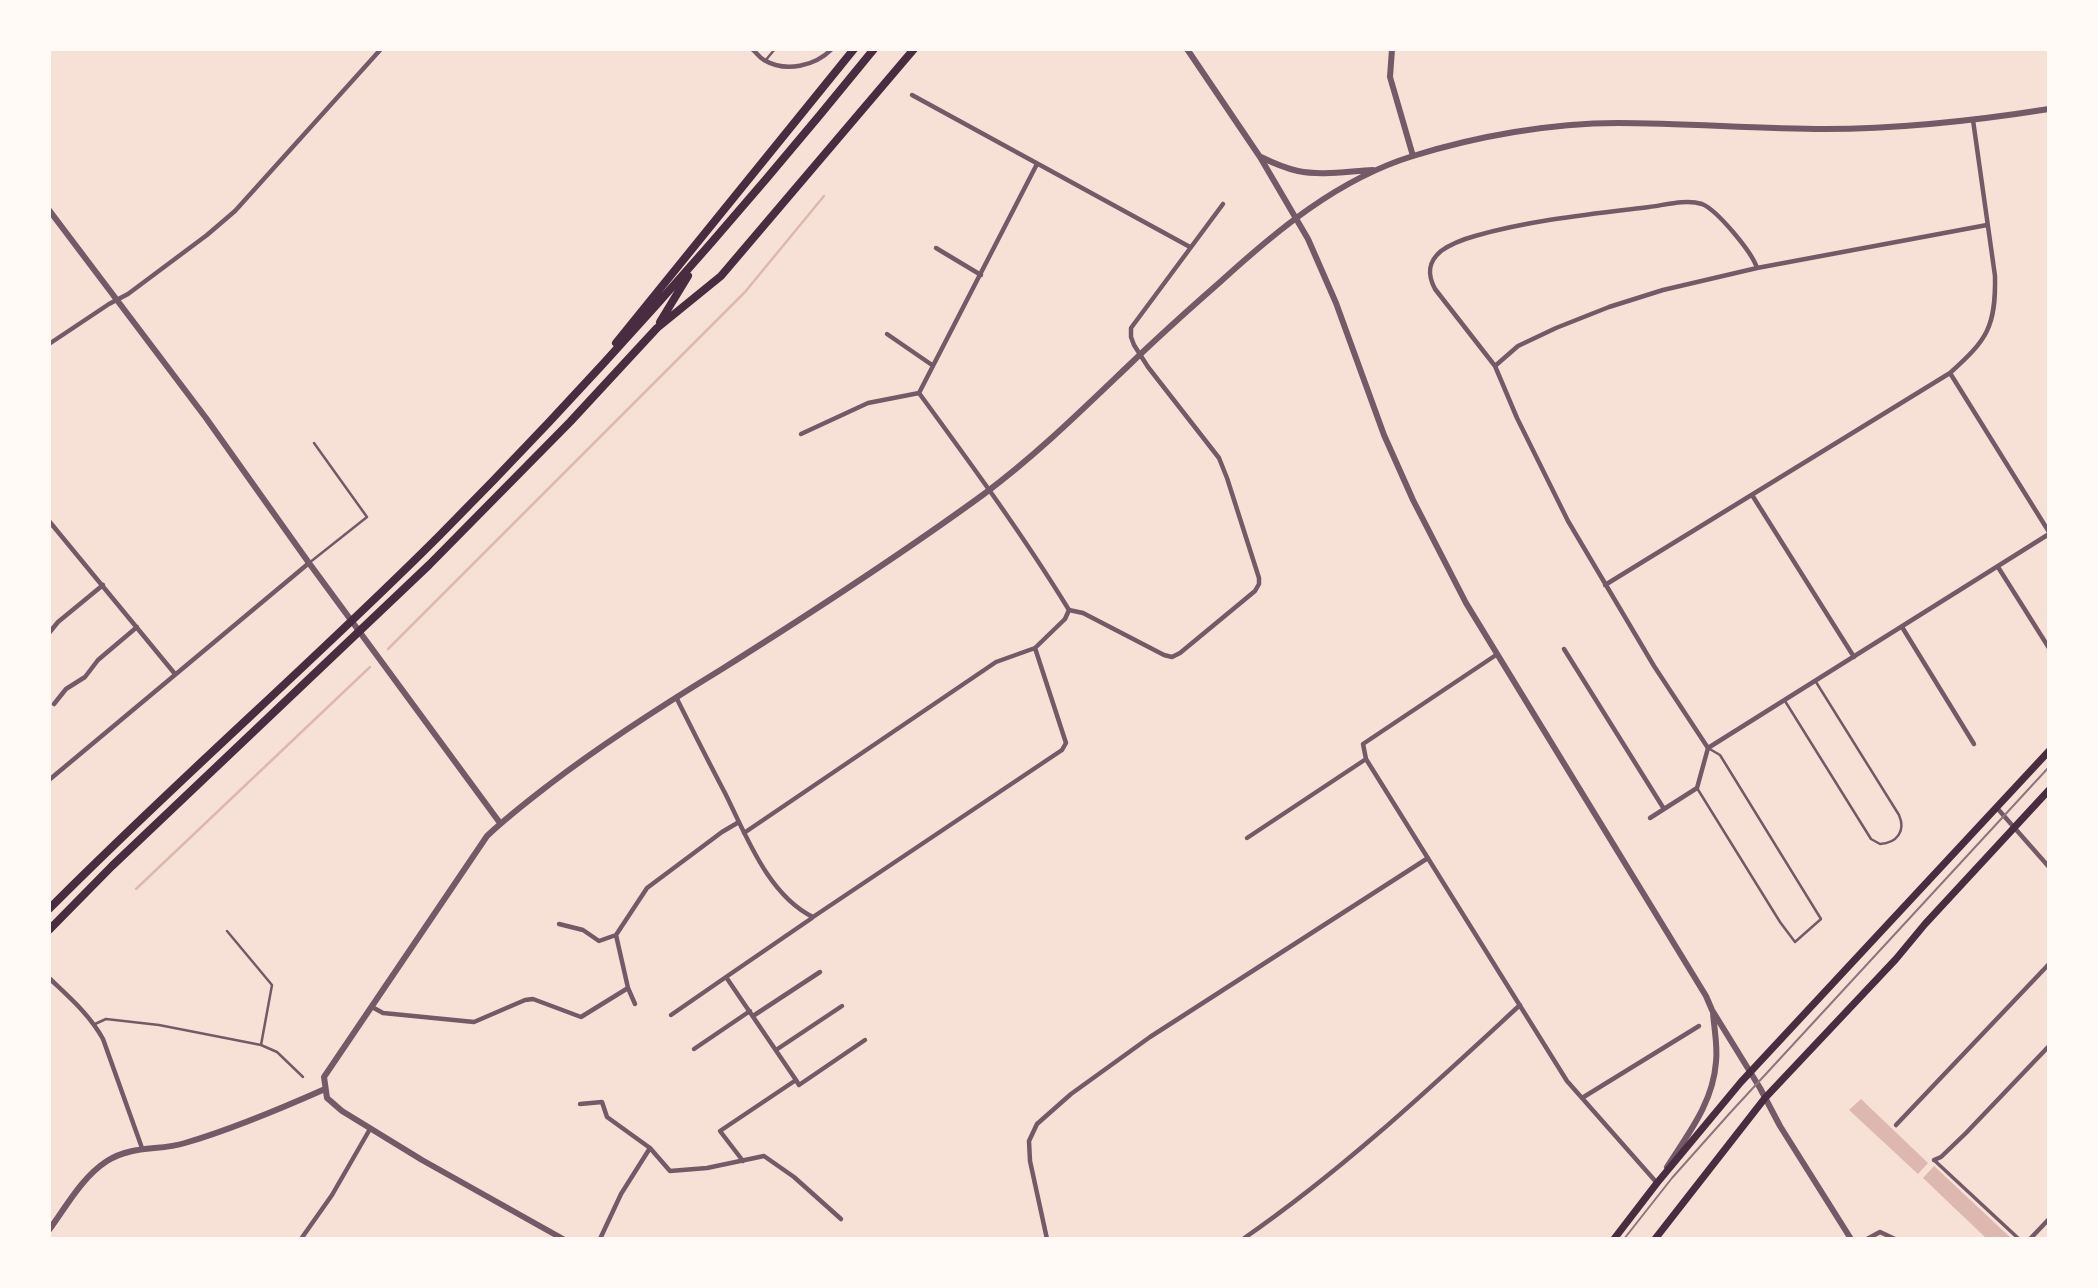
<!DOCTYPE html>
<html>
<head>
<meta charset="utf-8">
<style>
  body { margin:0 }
  #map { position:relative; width:2098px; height:1288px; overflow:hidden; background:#f7e1d7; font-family:Lato,sans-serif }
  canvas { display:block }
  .frame { position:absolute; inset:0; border:51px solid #fffaf5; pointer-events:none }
</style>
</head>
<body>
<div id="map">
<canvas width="2098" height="1288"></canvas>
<div class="frame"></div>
</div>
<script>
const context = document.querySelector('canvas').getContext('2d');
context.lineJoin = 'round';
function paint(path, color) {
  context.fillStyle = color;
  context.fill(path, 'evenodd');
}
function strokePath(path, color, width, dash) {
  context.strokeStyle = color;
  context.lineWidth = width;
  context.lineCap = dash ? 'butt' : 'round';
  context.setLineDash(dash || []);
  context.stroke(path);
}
const water = new Path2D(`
  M1861,1099L1928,1163L1918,1174L1849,1110Z
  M1934,1166L2012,1239H1987L1923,1178Z`);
const stream = new Path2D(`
  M388,649L745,292L824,196
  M136,889L370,667`);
const service = new Path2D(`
  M765,61L775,49
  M309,563L367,517L314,443
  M1785,701L1871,839L1880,844C1897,843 1906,831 1899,815L1816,682
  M1697,788L1780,922L1795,942L1821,919L1720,755L1708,748
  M227,931L272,985L261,1045
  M95,1024L106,1019L159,1025L261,1045L277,1052L303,1077`);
const pedestrian = new Path2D(`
  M1934,1160L2019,1239`);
const minor = new Path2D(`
  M752,49C756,52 760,58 764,60C786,73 815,66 832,49
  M912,95L1190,247
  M1037,164L919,393C971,464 1023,535 1069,610L1083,613L1164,655L1172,657L1180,653L1255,591L1259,584V578L1227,478L1219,458L1148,367L1134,345L1131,337V328L1223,204
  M936,248L981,275
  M887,334L932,365
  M49,344L109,304L128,294L207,235L235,211L381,49
  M1495,366L1518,346L1556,328L1609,307L1663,290L1757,268L1987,225
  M1950,373L2049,532
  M801,434L868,403L919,393
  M1752,495L1854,657
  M49,521L175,674
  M1998,567L2049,648
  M1605,585L1950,373C1987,340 1996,327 1995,276L1973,120
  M1902,627L1974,744
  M49,633L58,622L103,585
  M1564,649L1664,809
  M1496,655L1363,744L1366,759L1567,1081L1657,1183
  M676,697C692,729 708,761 725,793C746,835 768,895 813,917L1062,750L1066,743L1035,648
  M54,704L66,689L85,677L98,660L137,627
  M1708,748L2049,534
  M49,780L309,563
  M1997,808L2049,867
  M1650,818L1697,788L1708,748L1654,666L1568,521L1517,418L1495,366L1435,289C1427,274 1428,262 1441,251C1451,244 1464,239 1475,236C1531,220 1591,214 1649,207C1665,205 1686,199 1702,204C1717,210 1752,252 1757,268
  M744,833L996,662L1035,648L1065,619L1069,610
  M1247,838L1366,759
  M559,924L583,930L599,941L616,935
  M49,978C69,997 89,1014 103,1039L142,1148
  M635,1004L628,988L616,935L647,888L722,832L739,822
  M372,1007L383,1013L474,1022L525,1000L533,999L581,1017L628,988
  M671,1015L726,977
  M753,1016L820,972
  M694,1049L750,1011
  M776,1050L842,1006
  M796,1080L799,1085L865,1040
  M1582,1098L1699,1026
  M580,1104L602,1102L607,1117L650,1148L670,1171L707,1168L764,1156L794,1177L841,1219
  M1896,1125L2049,964
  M1934,1160L1941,1157L1966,1133L2049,1046
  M743,1161L720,1131L796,1080L726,977L812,918
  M301,1239L332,1195L370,1129
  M600,1239L621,1194L650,1148
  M1047,1239L1030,1161L1029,1141L1037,1124L1071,1094L1150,1037L1428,858
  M1243,1239C1343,1170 1431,1087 1520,1005
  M1867,1239L1880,1232L1895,1239
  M2030,1239L2049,1219`);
const tertiary = new Path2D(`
  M1187,49L1260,157L1308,239L1336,303L1384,435L1413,500L1466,603L1706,996L1712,1010L1760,1088L1780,1126L1851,1239
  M1392,49L1390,77L1413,156
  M1261,157C1273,163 1285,168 1298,171C1322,176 1349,171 1373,170
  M49,210L206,418L309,563L500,823
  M1667,1167C1688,1134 1713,1103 1716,1062C1718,1046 1714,1029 1713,1012
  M49,1230C66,1207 82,1177 107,1161C132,1145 159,1151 185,1143C233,1129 280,1109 325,1089
  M563,1239L422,1160L342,1111L327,1098L324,1077L487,836C507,817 528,801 550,784C605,742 663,705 722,669C811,613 899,556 984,494C1035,456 1080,412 1126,368C1156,339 1187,311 1219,283C1276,231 1338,179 1413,156C1477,136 1551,123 1618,123C1687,123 1756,129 1825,129C1901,129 1973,121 2049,109`);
const secondary = new Path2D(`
  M1614,1239L1657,1183L1741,1082L2049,751
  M1655,1239L1765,1098L1896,959L1925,924L2049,790`);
const trunk = new Path2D(`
  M660,322L688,276
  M616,343L854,49
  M49,909C176,781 312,663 439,536C593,381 737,218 874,49
  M49,930L112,866L429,565L570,422L657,328L721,276L914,49`);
const tram = new Path2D(`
  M1624,1239L1672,1178L1729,1114L2049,767`);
paint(water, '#dcb8b0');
strokePath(stream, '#dcb8b0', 2.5);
strokePath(service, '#755966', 2.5);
strokePath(pedestrian, '#755966', 3.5);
strokePath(minor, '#755966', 4.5);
strokePath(tertiary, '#755966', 6);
strokePath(secondary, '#4a2c40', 7);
strokePath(trunk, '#4a2c40', 8);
strokePath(tram, '#8f747c', 2);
</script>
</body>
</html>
